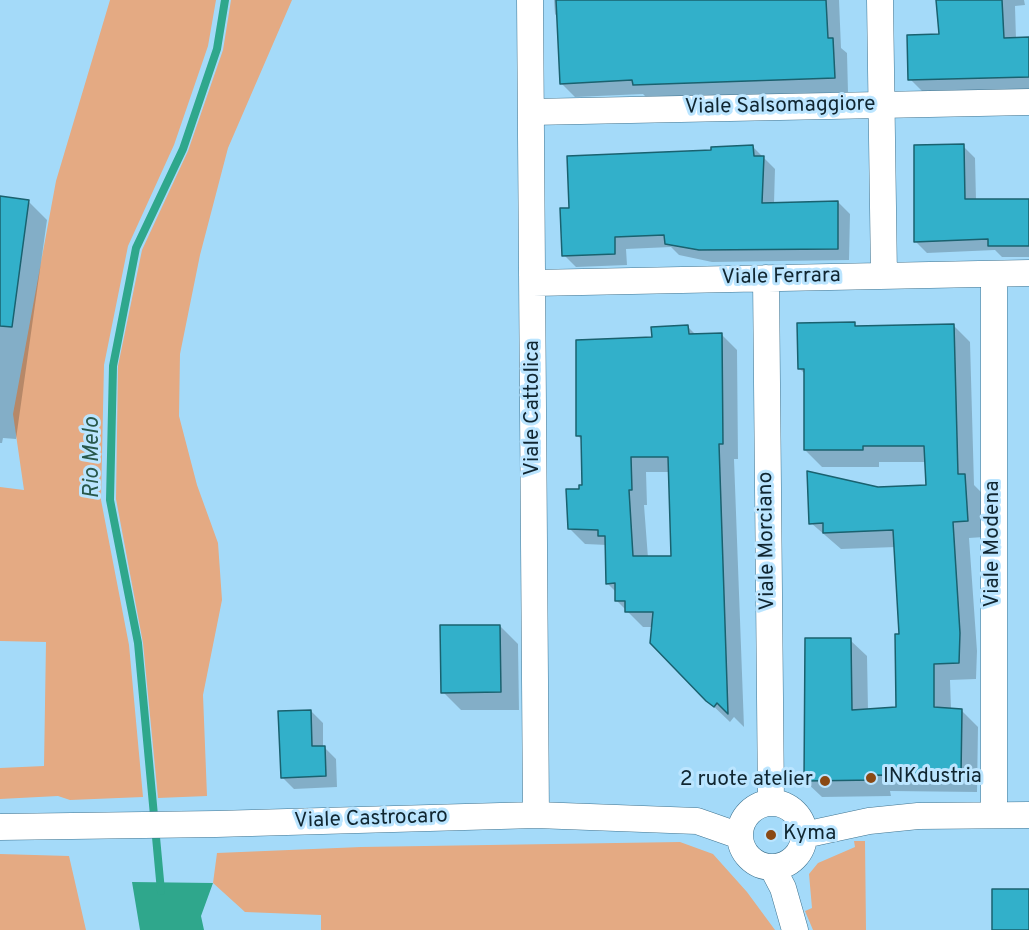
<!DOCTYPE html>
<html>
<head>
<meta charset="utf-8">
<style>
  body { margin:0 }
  canvas { display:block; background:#a4daf9 }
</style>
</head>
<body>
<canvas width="1029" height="930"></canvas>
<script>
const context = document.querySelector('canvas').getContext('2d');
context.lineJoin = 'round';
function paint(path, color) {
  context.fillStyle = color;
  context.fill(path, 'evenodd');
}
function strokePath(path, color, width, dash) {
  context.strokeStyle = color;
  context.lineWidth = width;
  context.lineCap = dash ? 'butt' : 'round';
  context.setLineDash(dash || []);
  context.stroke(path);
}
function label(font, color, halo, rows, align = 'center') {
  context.font = font + ' Overpass,sans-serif';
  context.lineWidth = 6;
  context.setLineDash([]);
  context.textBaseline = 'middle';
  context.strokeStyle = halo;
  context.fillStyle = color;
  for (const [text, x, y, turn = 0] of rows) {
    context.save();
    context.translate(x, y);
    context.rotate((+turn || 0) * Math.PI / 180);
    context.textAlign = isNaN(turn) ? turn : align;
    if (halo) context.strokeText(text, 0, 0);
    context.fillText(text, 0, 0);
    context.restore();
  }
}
const green = new Path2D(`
  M110,0H216L208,46L174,145L128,246L104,365L101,500L129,645L143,797L70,800L58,796L0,799V768L44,766L46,642L0,641V487L24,490L13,414L56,181Z
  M231,0H292L228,148L200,255L180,354L179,416L197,485L218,543L222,600L203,695L207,796L158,798L143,643L116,499L118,366L142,250L188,151L223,50Z
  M854,841H865L866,930H813L805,911L812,908L809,874L818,863L855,847Z
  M680,842L713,854L747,892L775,930H321V915L245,912L213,883L217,853L361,847Z
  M0,854L69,856L86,930H0Z`);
const water = new Path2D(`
  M132,882L213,883L201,916L204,930H140Z`);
const shadow = new Path2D(`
  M554,0H839L841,48L847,53L848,92L648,99L643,94L575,97L561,83L558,18L555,14Z
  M938,0H1024L1025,5L1015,6L1016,39H1029V91L924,93L910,79L941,35Z
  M963,146L975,158L976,200H1029V257H1002L995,250L927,253L915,241Z
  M753,147L775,169L774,204L838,202L850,214L849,260L712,262L679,255L671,247L626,249L627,265L576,267L564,255L570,209L713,152Z
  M0,197L29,202L47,220L16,439L3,438L2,443H0Z
  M854,324L857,327L953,325L970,342L974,485L981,492L984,537L969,538L977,651L976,679L950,680L951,709L961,710L978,727L977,792L890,791L891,796L822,797L805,781L850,640L867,656L868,710L898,708L900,636L896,547L841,549L811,523L878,489L927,486L926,462H879V467H822L805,450V374L799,368Z
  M688,327L696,335L721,334L737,350L738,459H734L744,727L734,717L730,722L707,700L653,627H643L616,600V592L607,583V545L585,544L569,528L584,487L582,440L577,435L653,339ZM646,472H670L673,558H648L644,505H647Z
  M500,626L518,644L519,710H461L443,692Z
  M311,711L323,723V746L336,759L337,787L294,789L282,777Z`);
const stream = new Path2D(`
  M161,891L138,643L110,500L113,366L136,248L183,149L217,49L225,0`);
const building = new Path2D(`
  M556,0H826L828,38H833L835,78L633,85L632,80L560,84Z
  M936,0H1002L1004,38L1029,37V77L908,80L907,35L939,34Z
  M964,144L965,199H1029V246H988V239L914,242V145Z
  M753,145L754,156H764L762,203L838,201V249L699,250L665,244L664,235L615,237V254L562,256L560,208H569L567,156L711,150V147Z
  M0,196L29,200L12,327L0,326Z
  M855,322V326L954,324L958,474H965L968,521L953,522L960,633L959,663L934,664V707L962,709L961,776L874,775L875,780L804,781L805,638H851L852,710L896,707L895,634H899L893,530L823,533V523L809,524L807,471L878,487L926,485L924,446H863V450H804V369H798L797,323Z
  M688,325L689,334L722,333L723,444H719L728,714L717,703L714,707L706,701L650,643L653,612H625V601H615V583L606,584L605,536H598V530L568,529L566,489H579V485H582L581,436H576V340L652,337L651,327ZM631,457H668L671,556H633L629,490H632Z
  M440,625H500L501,692L441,693Z
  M311,710L312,746H325L326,776L281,778L278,711Z
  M992,889H1029V930H992Z`);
const minor = new Path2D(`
  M530,0L536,815
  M880,0L884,276
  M531,112L1029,102
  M766,278L771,803
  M533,283L1029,273
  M740 835a32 32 0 1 1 64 0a32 32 0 1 1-64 0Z
  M994,815V274
  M0,827L216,824L536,815L697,821L740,836
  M804,835L869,821L918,816L1029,815
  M772,867L783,888L795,930`);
const markers = [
  [871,778,6,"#8a4914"],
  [825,781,6,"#8a4914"],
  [771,835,6,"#8a4914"]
];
const streetNames = [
  ["Viale Salsomaggiore",780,107,-1],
  ["Viale Ferrara",781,278,-1],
  ["Viale Cattolica",534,408,-90],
  ["Viale Morciano",768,541,-91],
  ["Viale Modena",994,544,-90],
  ["Viale Castrocaro",371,820,-2]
];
const poiNames = [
  ["INKdustria",883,778],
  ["2 ruote atelier",813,781,"right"],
  ["Kyma",783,835]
];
const waterNames = [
  ["Rio Melo",94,458,-90]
];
paint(green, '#e4aa83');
paint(water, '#2fa78c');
paint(shadow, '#0003');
strokePath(stream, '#2fa78c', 8);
paint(building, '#32b0ca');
strokePath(building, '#1a616f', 1.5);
strokePath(minor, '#407490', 27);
strokePath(minor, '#fff', 26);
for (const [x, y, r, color] of markers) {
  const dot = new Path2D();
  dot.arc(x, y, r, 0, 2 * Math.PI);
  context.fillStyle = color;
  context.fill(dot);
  strokePath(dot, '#bbe5ff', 2);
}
label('21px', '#102631', '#bbe5ff', streetNames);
label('21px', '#102631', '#bbe5ff', poiNames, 'left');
label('italic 22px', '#28584b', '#bbe5ff', waterNames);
</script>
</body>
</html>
